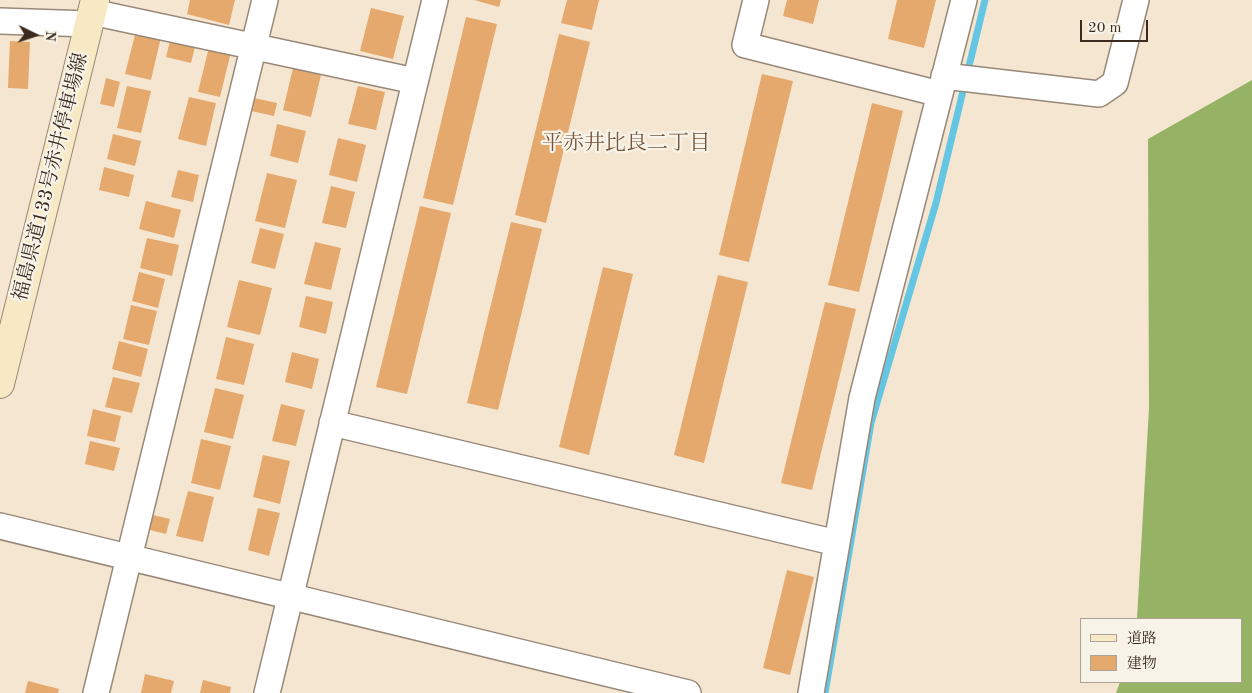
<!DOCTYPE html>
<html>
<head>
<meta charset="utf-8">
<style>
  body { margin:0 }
  #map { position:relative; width:1252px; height:693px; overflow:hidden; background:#f5e6d2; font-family:"Old Standard TT","Noto Serif JP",serif }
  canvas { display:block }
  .legend { position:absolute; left:1080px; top:618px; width:162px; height:65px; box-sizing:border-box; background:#f7f3e8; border:1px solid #aca397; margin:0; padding:6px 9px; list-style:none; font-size:15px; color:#3b2a1e }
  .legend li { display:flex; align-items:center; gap:10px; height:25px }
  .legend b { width:25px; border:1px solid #aca397 }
  .north { position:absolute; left:10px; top:10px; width:50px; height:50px; -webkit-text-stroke:4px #f7f3e8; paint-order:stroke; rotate:94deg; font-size:14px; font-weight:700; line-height:20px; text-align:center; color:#3b2a1e }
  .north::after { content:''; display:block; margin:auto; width:18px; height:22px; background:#3b2a1e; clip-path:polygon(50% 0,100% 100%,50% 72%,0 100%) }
  .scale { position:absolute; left:1080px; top:20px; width:68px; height:22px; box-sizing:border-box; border:2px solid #3b2a1e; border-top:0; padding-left:6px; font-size:15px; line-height:18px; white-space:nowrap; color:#3b2a1e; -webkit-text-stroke:4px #f7f3e8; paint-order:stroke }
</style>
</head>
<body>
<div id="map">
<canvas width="1252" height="693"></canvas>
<ul class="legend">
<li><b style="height:6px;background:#f7e9c3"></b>道路</li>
<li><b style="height:14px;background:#e5a96d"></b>建物</li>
</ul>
<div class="north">N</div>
<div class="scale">20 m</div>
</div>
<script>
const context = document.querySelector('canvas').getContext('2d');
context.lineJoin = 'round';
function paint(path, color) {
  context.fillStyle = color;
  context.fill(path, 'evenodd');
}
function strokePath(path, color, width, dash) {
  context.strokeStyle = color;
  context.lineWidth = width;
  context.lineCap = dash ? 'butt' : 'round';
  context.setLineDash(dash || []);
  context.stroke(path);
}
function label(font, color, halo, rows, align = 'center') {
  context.font = font + ' "Old Standard TT","Noto Serif JP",serif';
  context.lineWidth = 4.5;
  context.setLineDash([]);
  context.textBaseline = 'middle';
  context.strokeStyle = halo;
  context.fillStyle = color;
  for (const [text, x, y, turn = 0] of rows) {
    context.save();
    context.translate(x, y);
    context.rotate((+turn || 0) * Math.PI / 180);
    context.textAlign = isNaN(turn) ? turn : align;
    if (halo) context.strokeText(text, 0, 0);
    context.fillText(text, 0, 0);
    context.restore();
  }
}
const forest = new Path2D(`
  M1252,80V693H1116L1120,682H1241V619H1137L1149,408L1148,139Z`);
const stream = new Path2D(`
  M825,693L871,423L936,203L985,0`);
const building = new Path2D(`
  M190,0H235L229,25L187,14Z
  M474,0H501L499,7Z
  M567,0H599L592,30L561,23Z
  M787,0H819L813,24L783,16Z
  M897,0H936L924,48L888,39Z
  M371,8L404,16L393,59L360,51Z
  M466,17L497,24L453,205L423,198Z
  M136,31L161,37L151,80L125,74Z
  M559,34L590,42L546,223L515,215Z
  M171,37L196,43L191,63L166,57Z
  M10,41L30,42L28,89L8,88Z
  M209,47L231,52L220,97L198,92Z
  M293,68L321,75L311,117L283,110Z
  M762,74L793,81L749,262L719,255Z
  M106,78L120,82L114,107L100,104Z
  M127,86L151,91L141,133L117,128Z
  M358,86L385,92L376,130L348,124Z
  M189,97L216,103L206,146L178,139Z
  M254,98L277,103L274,116L251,111Z
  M872,103L903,111L859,292L828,285Z
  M277,124L306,131L298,163L270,156Z
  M113,134L141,141L135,166L107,159Z
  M338,138L366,145L357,182L329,175Z
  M104,167L134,175L129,197L99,190Z
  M178,170L199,175L193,202L171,197Z
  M267,173L297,180L285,228L255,221Z
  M331,186L355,192L346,228L322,223Z
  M146,201L181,210L174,238L139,229Z
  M420,206L451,213L407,394L376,387Z
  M511,222L542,229L498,410L467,403Z
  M260,228L284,234L275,269L251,263Z
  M147,238L179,245L172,276L140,268Z
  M315,242L341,248L331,290L304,284Z
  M603,267L633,274L589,455L559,447Z
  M139,272L165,279L158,308L132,301Z
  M718,275L748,282L704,463L674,455Z
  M239,280L272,288L260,335L227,327Z
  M306,296L333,302L326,334L299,327Z
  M825,302L856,309L812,490L781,483Z
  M131,305L157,311L149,345L123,339Z
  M226,337L254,344L244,385L216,379Z
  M119,341L148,349L141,377L112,369Z
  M292,352L319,359L312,389L285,382Z
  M113,377L140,383L132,413L105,407Z
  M215,388L244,395L233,439L204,432Z
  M281,404L305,410L296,446L272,441Z
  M93,409L121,416L115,442L87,436Z
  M201,439L231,446L220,490L191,483Z
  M90,441L120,448L114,471L85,464Z
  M263,455L290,461L280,504L253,497Z
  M188,491L214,497L203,542L176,536Z
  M258,508L280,513L269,556L248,550Z
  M153,515L170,519L166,534L150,530Z
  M787,570L814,577L790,675L763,668Z
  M145,674L174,681L171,693H141Z
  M203,680L231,687L230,693H200Z
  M28,681L59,689L58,693H25Z`);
const minor = new Path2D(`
  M756,0L745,45L940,94
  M92,12L415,81
  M0,21L89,24
  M944,76L1099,94L1115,83L1136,0
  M332,423L837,543
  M0,526L688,693
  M96,693L265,0
  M267,693L435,0
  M811,693L862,398L964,0`);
const secondary = new Path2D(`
  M0,384L95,0`);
const streetNames = [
  ["福島県道133号赤井停車場線",51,177,-76]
];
const neighbourhoodNames = [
  ["平赤井比良二丁目",626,143]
];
paint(forest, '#96b265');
strokePath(stream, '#65c6e4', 7);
paint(building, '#e5a96d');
strokePath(minor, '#988878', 28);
strokePath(secondary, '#988878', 30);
strokePath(minor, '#fff', 25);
strokePath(secondary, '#f7e9c3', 28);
label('20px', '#3b2a1e', '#f7f3e8', streetNames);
label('21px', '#76563a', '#f7f3e8', neighbourhoodNames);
</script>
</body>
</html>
